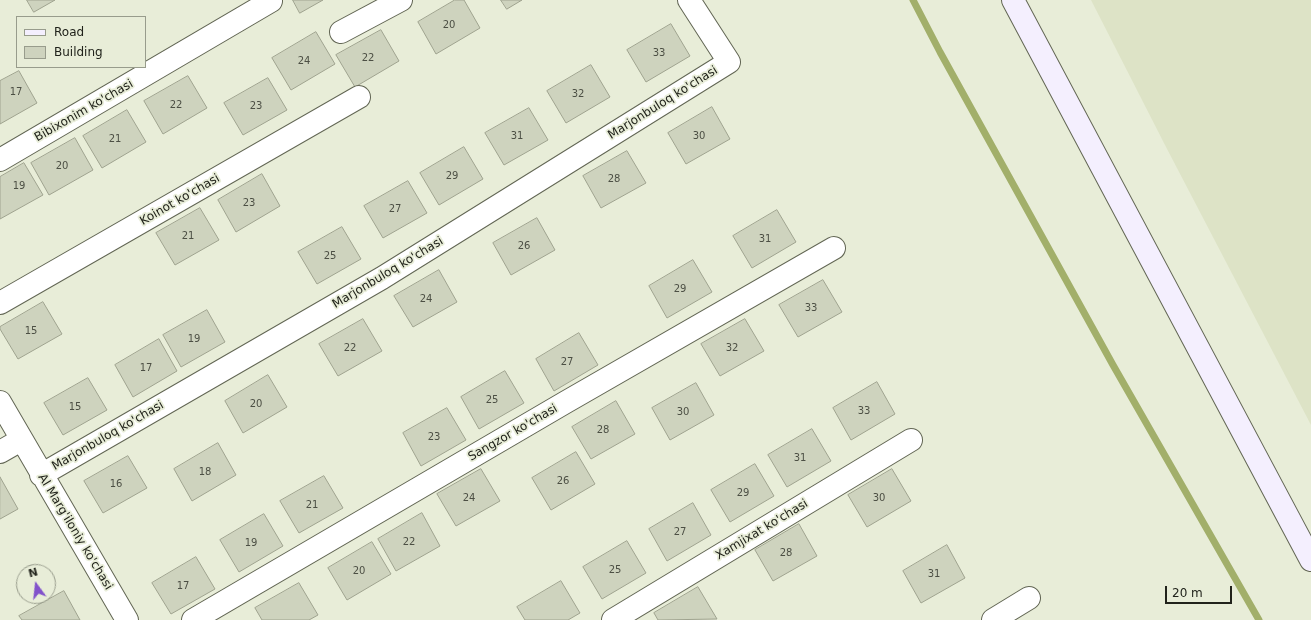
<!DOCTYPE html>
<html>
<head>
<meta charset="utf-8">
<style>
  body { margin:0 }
  #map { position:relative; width:1311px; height:620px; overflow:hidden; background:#e8edd8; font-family:"DejaVu Sans",sans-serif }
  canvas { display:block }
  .legend { position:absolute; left:16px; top:16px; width:130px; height:52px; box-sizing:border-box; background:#e8edd8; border:1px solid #989c8c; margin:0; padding:5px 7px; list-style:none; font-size:12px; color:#21231b }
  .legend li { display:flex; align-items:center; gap:8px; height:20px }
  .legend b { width:20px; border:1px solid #989c8c }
  .north { position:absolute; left:16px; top:564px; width:40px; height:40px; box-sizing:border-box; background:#e8edd8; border:1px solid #989c8c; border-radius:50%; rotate:345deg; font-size:11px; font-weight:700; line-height:16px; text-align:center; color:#21231b }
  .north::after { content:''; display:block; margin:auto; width:14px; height:18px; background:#8252cb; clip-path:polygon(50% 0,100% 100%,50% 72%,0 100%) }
  .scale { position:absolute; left:1165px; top:586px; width:67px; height:18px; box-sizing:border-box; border:2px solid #21231b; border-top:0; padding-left:5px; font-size:12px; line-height:14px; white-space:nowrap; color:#21231b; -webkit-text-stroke:3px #e8edd8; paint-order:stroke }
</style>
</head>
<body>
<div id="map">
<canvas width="1311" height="620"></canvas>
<ul class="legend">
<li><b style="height:5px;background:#f4effe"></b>Road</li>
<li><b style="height:11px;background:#ced3be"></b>Building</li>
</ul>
<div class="north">N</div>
<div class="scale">20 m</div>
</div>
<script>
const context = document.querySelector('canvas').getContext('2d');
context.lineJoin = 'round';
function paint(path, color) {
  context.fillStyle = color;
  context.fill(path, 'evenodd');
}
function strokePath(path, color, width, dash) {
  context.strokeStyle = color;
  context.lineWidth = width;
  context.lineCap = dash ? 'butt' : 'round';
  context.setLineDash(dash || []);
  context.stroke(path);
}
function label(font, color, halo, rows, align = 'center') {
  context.font = font + ' "DejaVu Sans",sans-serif';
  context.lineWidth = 3.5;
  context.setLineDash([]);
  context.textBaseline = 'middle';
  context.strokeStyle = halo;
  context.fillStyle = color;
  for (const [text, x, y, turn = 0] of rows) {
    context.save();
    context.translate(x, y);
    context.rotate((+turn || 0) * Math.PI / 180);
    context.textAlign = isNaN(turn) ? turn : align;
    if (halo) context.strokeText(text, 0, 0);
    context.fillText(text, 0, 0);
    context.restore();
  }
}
const built = new Path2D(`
  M1091,0H1311V425L1166,147Z`);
const stream = new Path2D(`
  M913,0L940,52L1113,365L1259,620`);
const building = new Path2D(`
  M27,0H55L34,12Z
  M293,0H323L300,13Z
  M455,0H464L480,28L436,54L418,22Z
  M501,0H522L507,9Z
  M671,24L690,56L646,82L627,50Z
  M381,30L399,61L355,87L336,55Z
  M316,32L335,64L291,90L272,58Z
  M591,65L610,97L566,123L547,91Z
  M19,71L37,103L0,124V81Z
  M188,76L207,108L163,134L144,101Z
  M268,78L287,110L243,135L224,103Z
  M712,107L730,139L686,164L668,133Z
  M529,108L548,140L504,165L485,133Z
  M127,110L146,142L102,168L83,136Z
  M75,138L93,170L49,195L31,163Z
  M464,147L483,179L439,205L420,173Z
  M627,151L646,183L601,208L583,176Z
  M24,163L43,195L0,219V177Z
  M262,174L280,206L236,232L218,200Z
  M408,181L427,213L383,238L364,206Z
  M200,208L219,240L175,265L156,233Z
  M777,210L796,242L752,268L733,236Z
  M537,218L555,250L511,275L493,243Z
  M342,227L361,259L317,284L298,252Z
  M693,260L712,292L667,318L649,286Z
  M439,270L457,302L413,327L394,296Z
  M823,280L842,312L798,337L779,305Z
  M43,302L62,334L18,359L0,329V327Z
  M207,310L225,342L181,367L163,335Z
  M363,319L382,351L338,376L319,344Z
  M745,319L764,351L720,376L701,344Z
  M579,333L598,365L554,391L536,359Z
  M159,339L177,371L133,397L115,365Z
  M505,371L524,403L479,429L461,397Z
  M268,375L287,407L243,433L225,401Z
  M88,378L107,410L63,435L44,403Z
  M877,382L895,414L851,440L833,408Z
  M696,383L714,415L670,440L652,408Z
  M616,401L635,434L591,459L572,427Z
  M447,408L466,440L421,466L403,433Z
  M812,429L831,461L787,487L768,455Z
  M218,443L236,475L192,501L174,469Z
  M576,452L595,484L551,510L532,478Z
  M128,456L147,488L103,513L84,481Z
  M755,464L774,496L730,522L711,490Z
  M481,469L500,501L456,526L437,494Z
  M892,469L911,501L867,527L848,495Z
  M324,476L343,508L299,533L280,501Z
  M0,477L18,509L0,519Z
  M693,503L711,535L667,561L649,529Z
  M422,513L440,546L396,571L378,539Z
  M264,514L283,546L239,572L220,540Z
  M799,524L817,556L773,581L755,550Z
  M627,541L646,573L602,599L583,567Z
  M372,542L391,574L347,600L328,568Z
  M947,545L965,578L921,603L903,571Z
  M196,557L215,589L171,614L152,583Z
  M561,581L580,613L568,620H525L517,607Z
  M299,583L318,615L309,620H262L255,608Z
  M698,587L717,619L658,620L654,613Z
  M64,591L80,620H22L19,616Z`);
const minor = new Path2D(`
  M341,32L401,0
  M0,160L271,1
  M0,303L359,97
  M0,402L127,620
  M0,452L21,440
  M41,475L382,278L729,62L689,0
  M193,620L566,402L834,248
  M613,620L911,440
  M993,620L1029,598`);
const secondary = new Path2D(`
  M1013,0L1311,560`);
const numberNames = [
  ["20",449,25],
  ["33",659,53],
  ["22",368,58],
  ["24",304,61],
  ["17",16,92],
  ["32",578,94],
  ["22",176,105],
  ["23",256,106],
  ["31",517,136],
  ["30",699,136],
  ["21",115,139],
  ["20",62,166],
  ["29",452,176],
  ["28",614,179],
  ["19",19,186],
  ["23",249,203],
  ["27",395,209],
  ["21",188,236],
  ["31",765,239],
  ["26",524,246],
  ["25",330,256],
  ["29",680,289],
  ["24",426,299],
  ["33",811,308],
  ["15",31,331],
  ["19",194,339],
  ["22",350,348],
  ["32",732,348],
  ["27",567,362],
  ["17",146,368],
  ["25",492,400],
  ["20",256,404],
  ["15",75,407],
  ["33",864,411],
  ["30",683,412],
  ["28",603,430],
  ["23",434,437],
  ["31",800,458],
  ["18",205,472],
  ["26",563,481],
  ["16",116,484],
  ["29",743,493],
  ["24",469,498],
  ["30",879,498],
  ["21",312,505],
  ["27",680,532],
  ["22",409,542],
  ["19",251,543],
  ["28",786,553],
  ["25",615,570],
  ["20",359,571],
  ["31",934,574],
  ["17",183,586]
];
const streetNames = [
  ["Marjonbuloq ko'chasi",663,103,-32],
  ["Bibixonim ko'chasi",84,111,-30],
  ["Koinot ko'chasi",180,200,-30],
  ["Marjonbuloq ko'chasi",388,273,-31],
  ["Sangzor ko'chasi",513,433,-30],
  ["Marjonbuloq ko'chasi",108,436,-30],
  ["Xamjixat ko'chasi",762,530,-31],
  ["Al Marg'iloniy ko'chasi",75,532,59]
];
paint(built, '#dde3c6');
strokePath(stream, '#a2af6a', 7);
paint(building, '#ced3be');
strokePath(building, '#9fa38f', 1);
strokePath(minor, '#626654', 24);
strokePath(secondary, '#626654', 24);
strokePath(minor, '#fff', 22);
strokePath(secondary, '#f4effe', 22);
label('10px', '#4c4f44', null, numberNames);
label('12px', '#21231b', '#e8edd8', streetNames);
</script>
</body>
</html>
